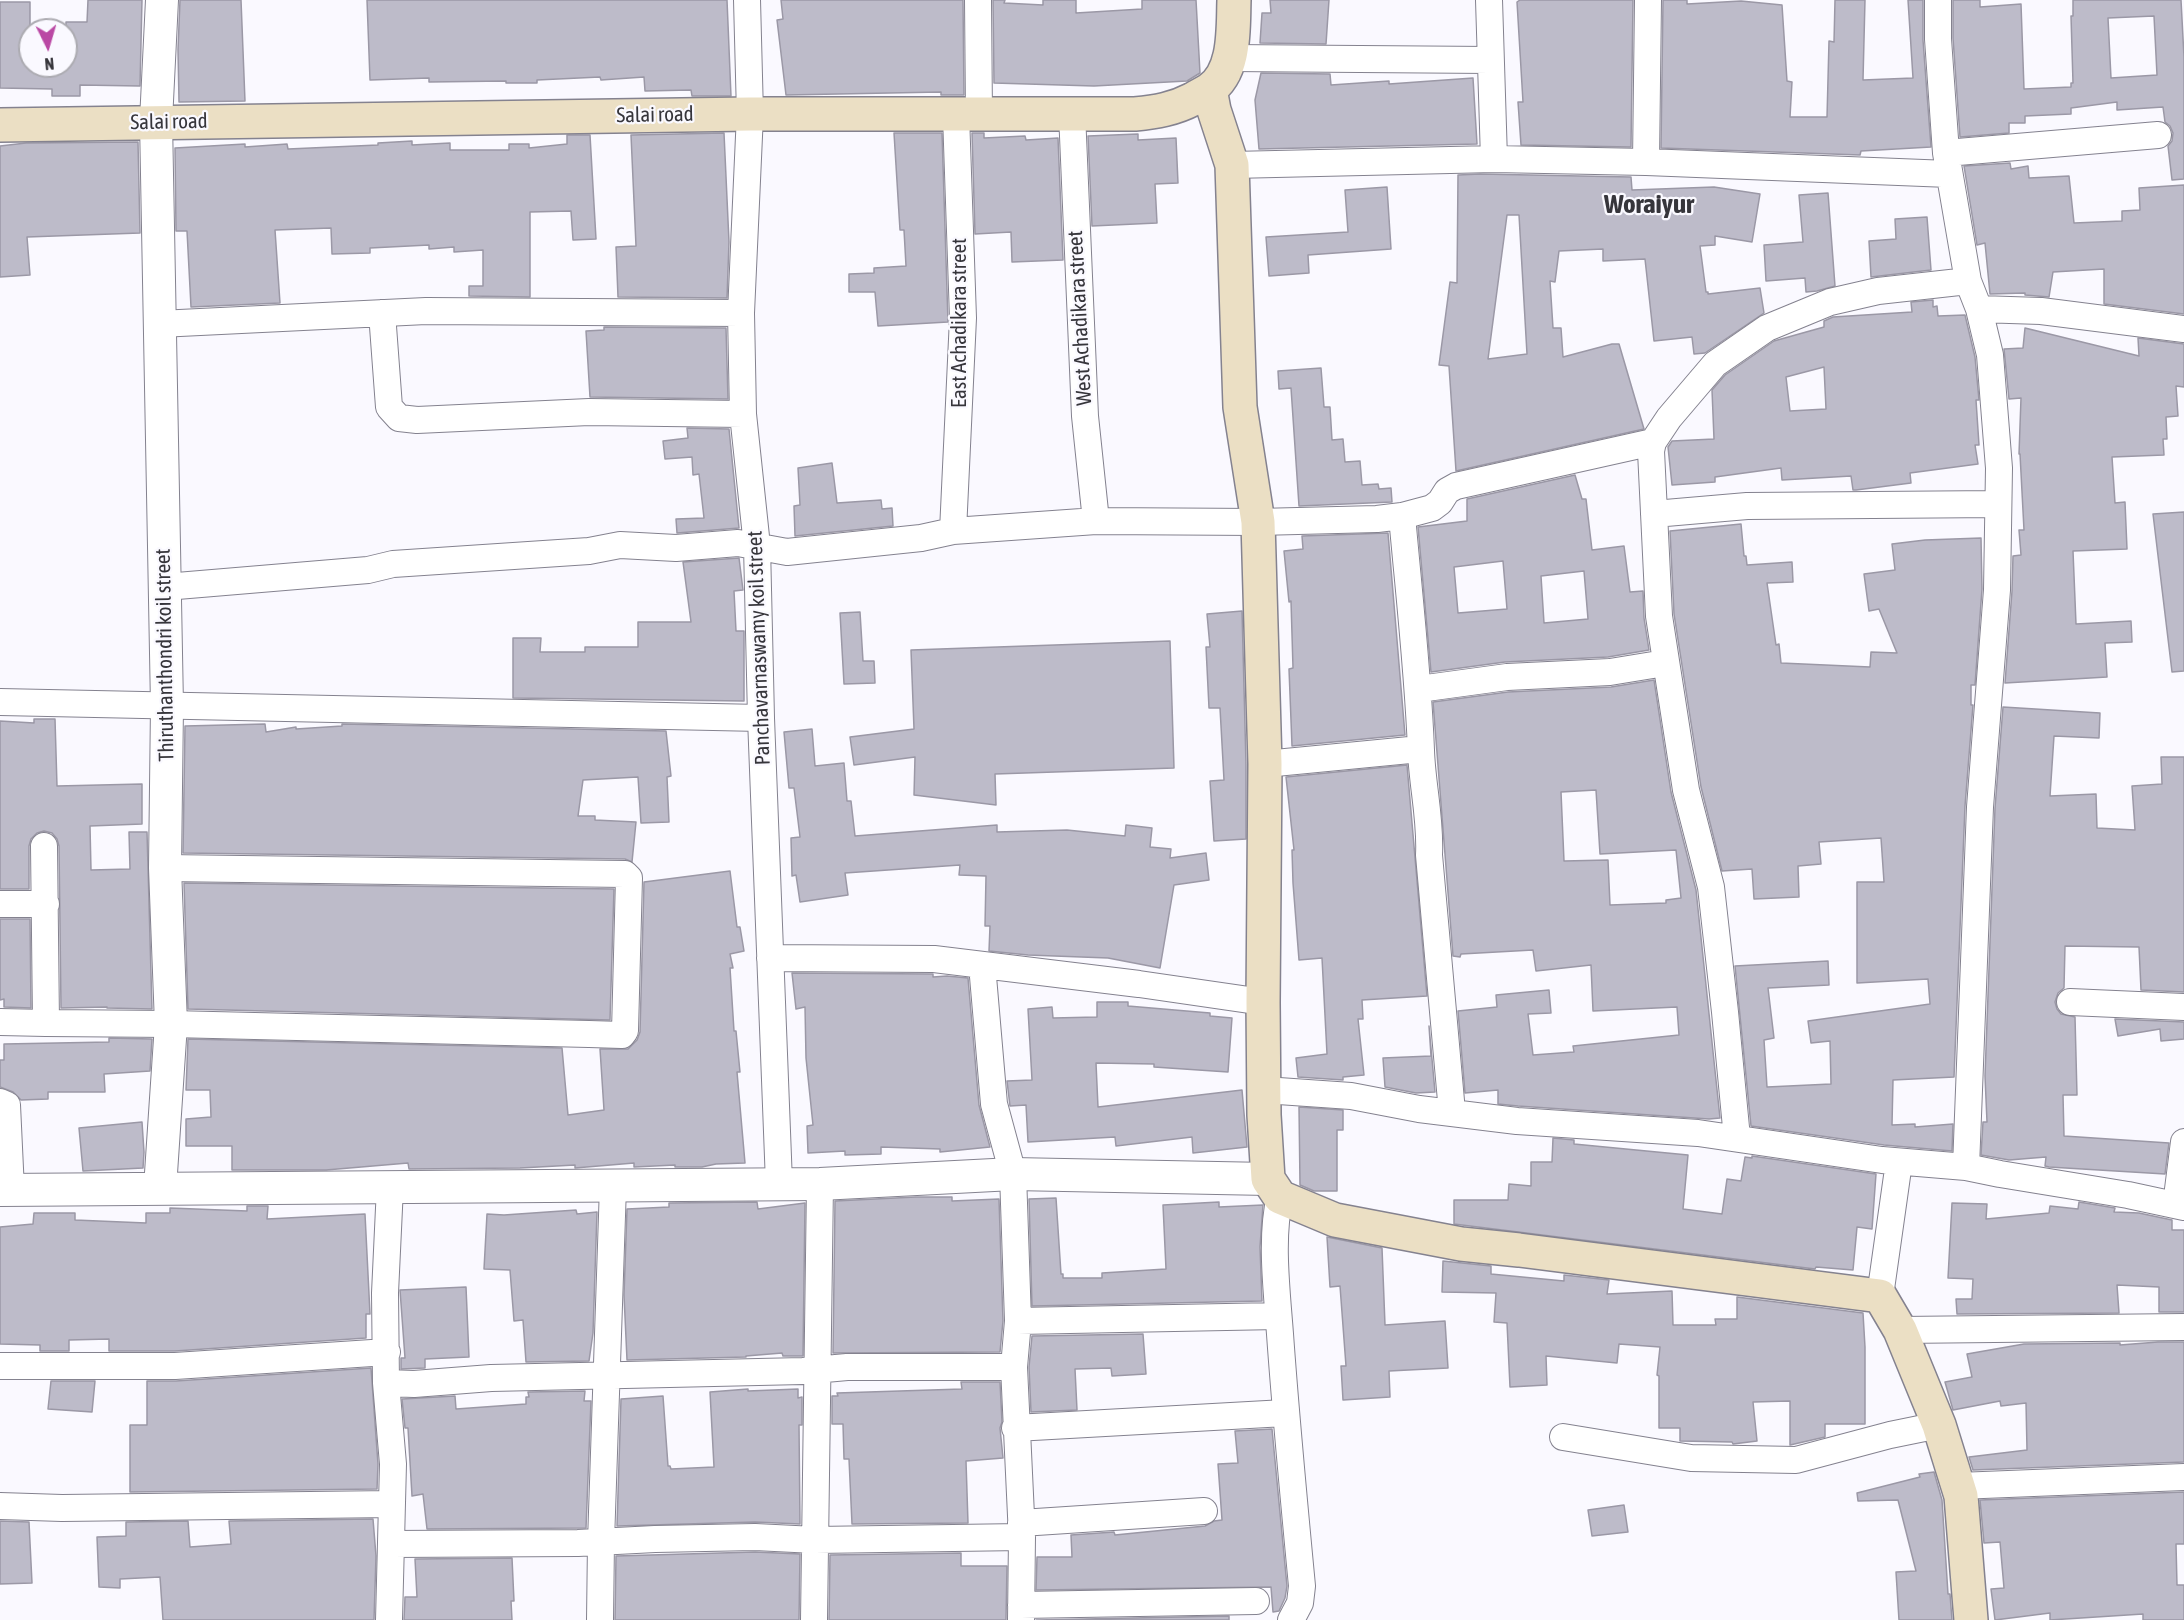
<!DOCTYPE html>
<html>
<head>
<meta charset="utf-8">
<style>
  body { margin:0 }
  #map { position:relative; width:2184px; height:1620px; overflow:hidden; background:#faf9ff; font-family:"Asap Condensed",sans-serif }
  canvas { display:block }
  .north { position:absolute; left:18px; top:18px; width:60px; height:60px; box-sizing:border-box; background:#faf9ff; border:2px solid #acabb1; border-radius:50%; rotate:175deg; font-size:16px; font-weight:700; line-height:24px; text-align:center; color:#36353b }
  .north::after { content:''; display:block; margin:auto; width:21px; height:27px; background:#ba48a4; clip-path:polygon(50% 0,100% 100%,50% 72%,0 100%) }
</style>
</head>
<body>
<div id="map">
<canvas width="2184" height="1620"></canvas>
<div class="north">N</div>
</div>
<script>
const context = document.querySelector('canvas').getContext('2d');
context.lineJoin = 'round';
function paint(path, color) {
  context.fillStyle = color;
  context.fill(path, 'evenodd');
}
function strokePath(path, color, width, dash) {
  context.strokeStyle = color;
  context.lineWidth = width;
  context.lineCap = dash ? 'butt' : 'round';
  context.setLineDash(dash || []);
  context.stroke(path);
}
function label(font, color, halo, rows, align = 'center') {
  context.font = font + ' "Asap Condensed",sans-serif';
  context.lineWidth = 4.5;
  context.setLineDash([]);
  context.textBaseline = 'middle';
  context.strokeStyle = halo;
  context.fillStyle = color;
  for (const [text, x, y, turn = 0] of rows) {
    context.save();
    context.translate(x, y);
    context.rotate((+turn || 0) * Math.PI / 180);
    context.textAlign = isNaN(turn) ? turn : align;
    if (halo) context.strokeText(text, 0, 0);
    context.fillText(text, 0, 0);
    context.restore();
  }
}
const building = new Path2D(`
  M88,0H142L140,86L80,85V96H52V89L0,88V2H30V66H66V22H87Z
  M180,0H241L245,101L179,102L178,50Z
  M367,0H727L731,96H692L691,90L645,91L644,77L601,80L600,77L537,80V83H506V81L429,82V78L370,80Z
  M781,0H963L964,95H941V92L786,95L777,20L783,19Z
  M993,0H1005L1004,3L1043,5V0H1076V13L1142,9V0H1196L1200,73L1187,81L1094,86L994,83Z
  M1270,0H1329L1326,44L1260,43L1262,13H1271Z
  M1520,0H1633L1631,147L1521,145L1518,102H1523L1517,2Z
  M1663,0H1687V4L1741,1L1782,5L1787,81L1792,82L1790,117H1827L1829,41L1834,42L1835,0H1865L1863,80L1913,78L1908,0H1923V40L1931,147L1861,151L1860,155L1661,148Z
  M1953,0H1980V7L2021,4L2024,89L2071,87V83H2073L2071,16H2073V0H2181L2184,57V179L2172,180L2168,146L2172,141L2173,133L2170,126L2165,122L2163,107L2117,110V102L2071,108V114L2025,116V123H2009V133L1960,137L1953,38ZM2154,16L2157,75L2111,78L2108,18Z
  M1261,73L1330,74L1331,85L1389,81V84L1473,78L1477,144L1259,149L1255,100Z
  M724,133L729,242L727,298L618,297L616,247L636,246L631,135Z
  M894,133H942L948,322L878,326L875,292H849V274L874,273V268L906,266L904,230H900Z
  M972,133H984V138L1025,136L1026,140L1058,138L1063,260L1012,262L1011,232L975,234Z
  M1138,134V140L1176,138L1178,183L1155,184L1157,223L1092,226L1088,136Z
  M567,135H590L596,239L573,240L571,211L530,212V297L469,296V286H483V250L454,252V247L429,249V245L370,248V253L332,254L331,228L275,230L280,303L191,307L187,231H176L175,148L245,144V147L287,144L288,149L378,145V143L412,141V145L450,143V150H509V144H529V148L567,144Z
  M138,142L140,233L27,237L30,275L0,277V146L26,143Z
  M2010,163L2011,169L2028,166L2029,178L2069,176L2074,223L2122,221V211L2140,210L2139,188L2184,185V314L2104,304V269L2053,272L2049,297L2025,295V293L1990,294L1985,243L1977,245L1964,166Z
  M1480,174L1631,177L1632,190L1714,187L1760,194L1752,242L1715,236V245L1700,246L1706,292H1708V294L1760,288L1764,313L1705,353L1694,354L1692,337L1654,341L1645,259L1603,261V249L1559,251L1555,282L1550,281L1553,328H1561L1563,357L1612,344H1619L1644,429L1456,471L1449,366L1439,365L1450,282L1457,283L1458,175ZM1507,215H1519L1527,354L1488,359Z
  M1387,187L1391,249L1308,255L1309,273L1269,276L1266,237L1348,232L1345,190Z
  M1828,193L1835,286L1817,291L1806,292L1805,278L1766,281L1764,245L1803,242L1799,195Z
  M1927,217L1931,270L1871,277L1869,241L1896,239L1895,219Z
  M1933,300V307L1937,306L1938,316L1965,315L1975,357L1979,400H1976L1979,445H1975L1978,464L1910,473L1911,483L1856,490H1853L1851,476L1782,480L1781,468L1715,477V482L1672,485L1668,447L1672,441L1714,439L1712,390L1725,375L1774,341L1824,327V321L1833,317L1912,312L1911,302ZM1824,367L1826,409L1790,411L1786,377Z
  M604,327L726,328L728,399L590,397L586,331L604,330Z
  M2025,328L2139,356L2138,338L2184,344V387L2176,386L2178,416L2166,417L2167,439H2163L2164,455L2112,457L2115,503L2125,502L2127,549L2073,551L2076,624L2131,621L2132,642L2105,643L2107,677L2005,683L2012,591L2013,556L2021,555L2019,530H2024L2020,454H2019L2021,398L2009,399L2004,349L2023,348Z
  M1321,368L1324,407H1330L1332,440L1343,439L1345,462L1360,461L1362,485L1378,484L1379,489L1391,488L1392,502L1299,506L1291,388L1279,389L1278,371Z
  M687,428L729,429L739,528L677,533L676,519L704,518L699,474L693,475L692,457L665,459L663,441L688,438Z
  M832,463L837,503L881,500L882,509L892,508L893,526L795,536L794,506L800,505L798,468Z
  M1575,475L1582,499H1586L1592,550L1624,546L1630,592L1643,591L1644,618L1649,650L1608,657L1505,662L1431,672L1418,527L1467,521V499ZM1503,561L1507,609L1458,613L1454,567ZM1584,571L1588,619L1544,623L1541,576Z
  M2184,512V671L2172,672L2153,514Z
  M1741,524L1744,556H1746L1747,565L1792,562L1793,582L1767,583L1776,645L1779,644L1781,663L1870,667L1871,652L1897,653L1879,609L1869,611L1864,574L1895,570L1892,544L1925,540L1981,538L1982,589L1975,685H1971V705H1973L1965,806L1954,1077L1893,1080L1892,1125L1915,1124V1127L1953,1124L1952,1151L1884,1145L1751,1126L1735,966L1828,961L1829,985L1768,988L1774,1038L1764,1040L1767,1087L1831,1084L1830,1041L1811,1043L1808,1021L1930,1004L1928,979L1857,983V882H1884L1881,838L1819,842L1821,864L1798,866L1799,897L1754,899L1752,869L1722,871L1701,787L1674,614L1670,531Z
  M1388,533L1405,735L1292,746L1289,669L1293,668L1291,601L1289,602L1284,551L1303,549L1302,536Z
  M739,558L743,590L734,591L736,631H744V701L513,698V638H541L540,652H585V647H638V622H691L683,562Z
  M1242,611L1246,764V839L1214,841L1210,781L1224,780L1220,708H1209L1206,647H1210L1207,614Z
  M860,612L863,661H874L875,683L844,684L840,613Z
  M1170,641L1174,768L995,774L996,805L914,795L915,757L854,765L850,737L914,729L911,650Z
  M1654,680L1671,792L1696,890L1720,1118L1709,1119L1518,1106L1498,1104V1090L1465,1093L1458,1011L1497,1007L1496,995L1549,990L1551,1013L1528,1014L1533,1055L1574,1052L1573,1046L1679,1035L1677,1007L1593,1011L1591,965L1536,971L1533,950L1461,954L1460,957L1453,956L1433,702L1508,692L1611,687ZM1596,790L1600,854L1676,850L1681,898L1666,900V903L1610,905L1608,860L1564,861L1561,792Z
  M2003,707L2100,713L2099,738L2054,736L2050,796L2096,794L2097,828L2135,830L2132,786L2162,784L2161,757H2184V992L2141,990L2139,947L2065,946L2064,988L2058,993L2055,1002L2057,1009L2061,1014L2075,1017L2077,1095H2063L2064,1136L2169,1143L2165,1174L2049,1167L2045,1166L2046,1157L2009,1160L1981,1155L1983,1122H1987L1985,1076L1995,808Z
  M34,719H55L57,786L142,784V824L90,826L91,870L130,869L129,832H147L152,1009L107,1008V1007L61,1008L59,846L57,839L52,833L44,831L37,833L31,839L29,846V889H0V721L34,723Z
  M265,724L266,732L296,727V729L342,726V724L666,731L671,776L667,777L669,822L641,823L638,777L583,780L578,816H595V820L636,822L632,862L625,859L183,853L185,726Z
  M812,729L815,766L844,763L847,801H851L855,836L997,825V832L1067,830L1125,836L1126,825L1152,828L1150,847L1171,849L1170,858L1206,853L1209,880L1174,885L1160,968L1108,958L1028,955L989,951L990,926H985L986,876L959,875L960,865L845,873L848,895L800,902L796,875L792,876L791,838L800,837L794,788H789L784,732Z
  M1407,765L1427,996L1362,1000L1363,1019H1358L1364,1075L1343,1077V1080L1298,1077L1296,1058L1327,1054L1322,958L1299,960L1293,883L1292,850H1294L1286,777Z
  M730,871L737,927H740L744,951L730,954L733,968H730L734,1031H736L740,1072H737L745,1163L716,1164L702,1167H675V1165L634,1167V1163L575,1168V1165L520,1168L409,1169L408,1163L326,1170H232V1146H186V1119L211,1117L210,1090H186L188,1039L562,1048L568,1115L604,1110L600,1049H628L637,1040L640,1032L644,882Z
  M184,883L614,889L610,1020L188,1009Z
  M0,919H30L31,1008L4,1007V999L0,1000Z
  M792,973L933,974V977L947,976L968,978L979,1105L990,1147L940,1152V1149L881,1147V1154L845,1155V1151L808,1153L807,1126L813,1125L806,1058L805,1007L796,1009Z
  M1097,1002H1128V1006L1210,1013V1016L1232,1018L1228,1072L1154,1067V1064L1096,1063L1098,1107L1242,1090L1247,1147L1193,1153L1192,1137L1116,1146L1115,1137L1028,1142L1026,1105L1010,1106L1007,1081L1032,1080L1028,1009L1052,1007L1053,1018L1097,1017Z
  M2115,1019L2184,1022V1039L2161,1041L2160,1029L2118,1036Z
  M1429,1026L1435,1092L1416,1093L1385,1087L1383,1058L1431,1056Z
  M109,1038L152,1039L150,1071L104,1074L105,1092H48V1099L21,1100L13,1092L0,1087V1060H4V1044L109,1042Z
  M1299,1107L1343,1110V1130H1337V1191H1314L1300,1185Z
  M142,1122L144,1152L143,1168L83,1171L79,1128Z
  M1553,1138L1574,1140V1144L1688,1155L1683,1209L1722,1214L1727,1179L1741,1181L1745,1157L1752,1158V1156L1876,1174L1872,1229L1857,1227L1853,1270L1816,1267L1815,1269L1454,1224V1200H1508L1509,1184L1531,1186V1162H1552Z
  M916,1197H952V1201L999,1199L1003,1321L1000,1352L833,1353L835,1201Z
  M1056,1198L1061,1274H1063V1278H1102V1273L1166,1269L1163,1205L1219,1202V1207L1263,1205L1260,1247L1262,1301L1032,1306L1029,1199Z
  M757,1202L758,1209L805,1203L803,1356H783L782,1353L746,1356V1357L627,1360L624,1295L627,1209L669,1207V1203Z
  M2079,1202L2115,1208L2114,1212L2139,1213L2172,1220V1230H2184V1312H2159V1287L2117,1285L2119,1313L1957,1314L1956,1299H1972L1973,1279L1948,1278L1952,1203L1987,1204L1986,1219L2049,1213L2050,1206L2078,1209Z
  M247,1206H268L267,1219L365,1214L370,1314H366V1338L175,1351H109V1339L69,1340V1351H40V1345L0,1344V1227L33,1224L34,1213H75V1220L146,1223V1213H170V1208L247,1211Z
  M576,1210L577,1214L597,1212L593,1333L589,1361L526,1362L523,1320L514,1321L510,1270L484,1269L487,1214L504,1215Z
  M1327,1237L1382,1248L1385,1325L1445,1321L1448,1368L1389,1371L1390,1397L1343,1400L1341,1366H1346L1340,1286L1330,1287Z
  M1443,1261L1491,1266V1274L1564,1281V1275L1609,1280L1607,1294L1672,1291L1673,1325H1716L1715,1319H1737V1297L1863,1313L1865,1347V1424H1825V1437L1790,1445V1401L1753,1402L1757,1441L1733,1444L1732,1442L1680,1441V1428H1659V1376L1657,1375L1660,1347L1619,1344L1617,1363L1546,1356L1547,1385L1510,1387L1507,1323L1494,1322L1496,1293L1442,1292Z
  M466,1287L469,1357L425,1359V1368L401,1369V1358H405L400,1290Z
  M1143,1334L1146,1374L1112,1376L1111,1368L1075,1369L1077,1410L1031,1412L1029,1367L1032,1336Z
  M2158,1342H2184V1462L1973,1470L1969,1457L2027,1450L2026,1403L2001,1406L2000,1401L1953,1410L1945,1382L1972,1377L1967,1354L2024,1344L2120,1343V1345Z
  M371,1368L378,1464L377,1489L130,1492V1425H147V1381H176Z
  M51,1381H95L92,1412L48,1409Z
  M961,1382H1000L1002,1422L1000,1428L1003,1458L966,1461L968,1523L852,1524L849,1459H844L843,1424H832V1396H838L837,1393L962,1389Z
  M748,1389V1391L798,1389V1398L802,1397V1425H799L800,1524L755,1522L617,1526L621,1399L663,1396L668,1466H670L671,1469L714,1467L710,1392Z
  M585,1391L584,1401H591L586,1528L427,1529L423,1494L412,1496L408,1428H405L402,1399L455,1396L456,1409L526,1404V1397H529L528,1392Z
  M1272,1429L1287,1586L1285,1598L1279,1611L1273,1612L1271,1587L1036,1590L1037,1557H1072L1071,1535L1114,1532L1115,1535L1205,1526L1214,1521L1222,1520L1218,1464L1238,1463L1235,1431Z
  M1934,1472L1942,1500L1948,1594H1950L1952,1620H1899L1896,1572L1916,1571L1898,1500L1858,1501L1857,1493L1920,1477L1919,1474Z
  M2184,1492V1544H2176L2177,1585H2184V1620H2143V1614L2050,1620V1613L1995,1620L1991,1589L2004,1588L2000,1542L1984,1543L1980,1500Z
  M1624,1505L1628,1532L1592,1536L1588,1510Z
  M373,1519L376,1556L374,1620H163L160,1577L120,1579V1588L99,1587L97,1537L126,1536V1522L188,1521L190,1547L231,1544L229,1521Z
  M0,1521L29,1522L32,1583L0,1584Z
  M755,1552L800,1554L799,1620H615L616,1556Z
  M961,1553V1566H1007L1006,1620H829L830,1555Z
  M512,1558L514,1601H511L512,1620H404L405,1597H417L415,1559Z
  M1229,1616V1620H1036Z`);
const minor = new Path2D(`
  M747,0L750,114L741,313L743,414L757,546L761,718L779,1183
  M978,0L979,115
  M1489,0L1494,159
  M1938,0V39L1946,153L1968,281L1979,309L1990,355L1999,468L1997,590L1980,807L1966,1167
  M1229,58L1490,60
  M1072,113L1085,416L1096,521
  M1946,153L2158,135
  M1646,162L1648,0
  M1232,165L1494,159L1646,162L1949,174
  M1979,309L2041,311L2184,329
  M382,313L389,407L399,418L417,420L589,412L743,414
  M159,324L426,311L741,313
  M1654,514L1747,506L1998,504
  M1402,516C1409,594 1418,672 1421,750C1422,785 1431,819 1429,855L1452,1112
  M953,531L963,318L956,115
  M165,587L368,570L393,564L589,551L620,545L676,548L738,543L787,552L921,538L953,531L1096,521L1258,522L1377,519L1402,516L1432,508L1440,502L1447,491L1456,486L1653,442
  M1419,689L1507,677L1610,672L1665,663
  M0,702L761,718
  M1265,764L1420,749
  M44,846L46,1023L171,1024L589,1034L622,1035L625,1031L629,878L625,874L165,868
  M0,904H46
  M770,958L934,959L1139,984L1263,1002
  M982,965L994,1104L1013,1174L1018,1321L1014,1367L1022,1537L1021,1620
  M2070,1002L2184,1007
  M0,1022L46,1023
  M1264,1090L1351,1096L1419,1109L1517,1121L1698,1133L1882,1160L1966,1167L2000,1174L2128,1195L2184,1207
  M0,1102L7,1105L11,1190
  M1737,1138L1725,1012L1711,887L1686,790L1659,616L1651,451L1653,442L1669,418L1715,364L1767,328L1830,302L1878,291L1968,281
  M1280,1197C1270,1237 1277,1293 1280,1334C1286,1419 1294,1502 1302,1586L1300,1603L1291,1620
  M2176,1205L2184,1142
  M1880,1296L1899,1162
  M1018,1321L1278,1316
  M1900,1330L2184,1327
  M0,1366H175L387,1352
  M386,1383L414,1384L491,1378L803,1371L847,1367H1014
  M1015,1428L1285,1413
  M1563,1437L1691,1458L1796,1460L1890,1435L1939,1425
  M1958,1486L2184,1477
  M0,1506L62,1508L392,1504
  M1021,1523L1204,1511
  M391,1544L578,1543L655,1539L755,1537L815,1540L1022,1537
  M1021,1605L1256,1601
  M389,1620L393,1464L386,1383L385,1293L390,1187
  M600,1620L601,1542L613,1186
  M814,1620L820,1184`);
const tertiary = new Path2D(`
  M160,1188L171,1024L165,868L167,706L156,121L162,0
  M0,1190L820,1184L1013,1174L1268,1179`);
const secondary = new Path2D(`
  M1210,89L1214,110L1232,165L1240,407L1258,522L1265,764L1263,1002L1264,1115L1268,1179L1280,1197L1335,1220L1461,1244L1519,1250L1880,1296L1900,1330L1939,1425L1961,1496L1971,1620
  M0,125L750,114H1135C1156,112 1174,109 1193,99C1198,96 1204,93 1209,90C1236,72 1233,29 1234,0`);
const streetNames = [
  ["Salai road",655,115,-1],
  ["Salai road",169,122,-1],
  ["West Achadikara street",1080,318,-93],
  ["East Achadikara street",959,323,-90],
  ["Panchavarnaswamy koil street",759,648,-92],
  ["Thiruthanthondri koil street",165,655,-91]
];
const districtNames = [
  ["Woraiyur",1649,204]
];
paint(building, '#bdbbc9');
strokePath(building, '#9b98a6', 1.5);
strokePath(minor, '#84828f', 28);
strokePath(tertiary, '#84828f', 34);
strokePath(secondary, '#84828f', 36);
strokePath(minor, '#fff', 26);
strokePath(tertiary, '#fff', 32);
strokePath(secondary, '#ebdfc4', 33);
label('21px', '#36353b', '#faf9ff', streetNames);
label('bold 27px', '#36353b', '#faf9ff', districtNames);
</script>
</body>
</html>
